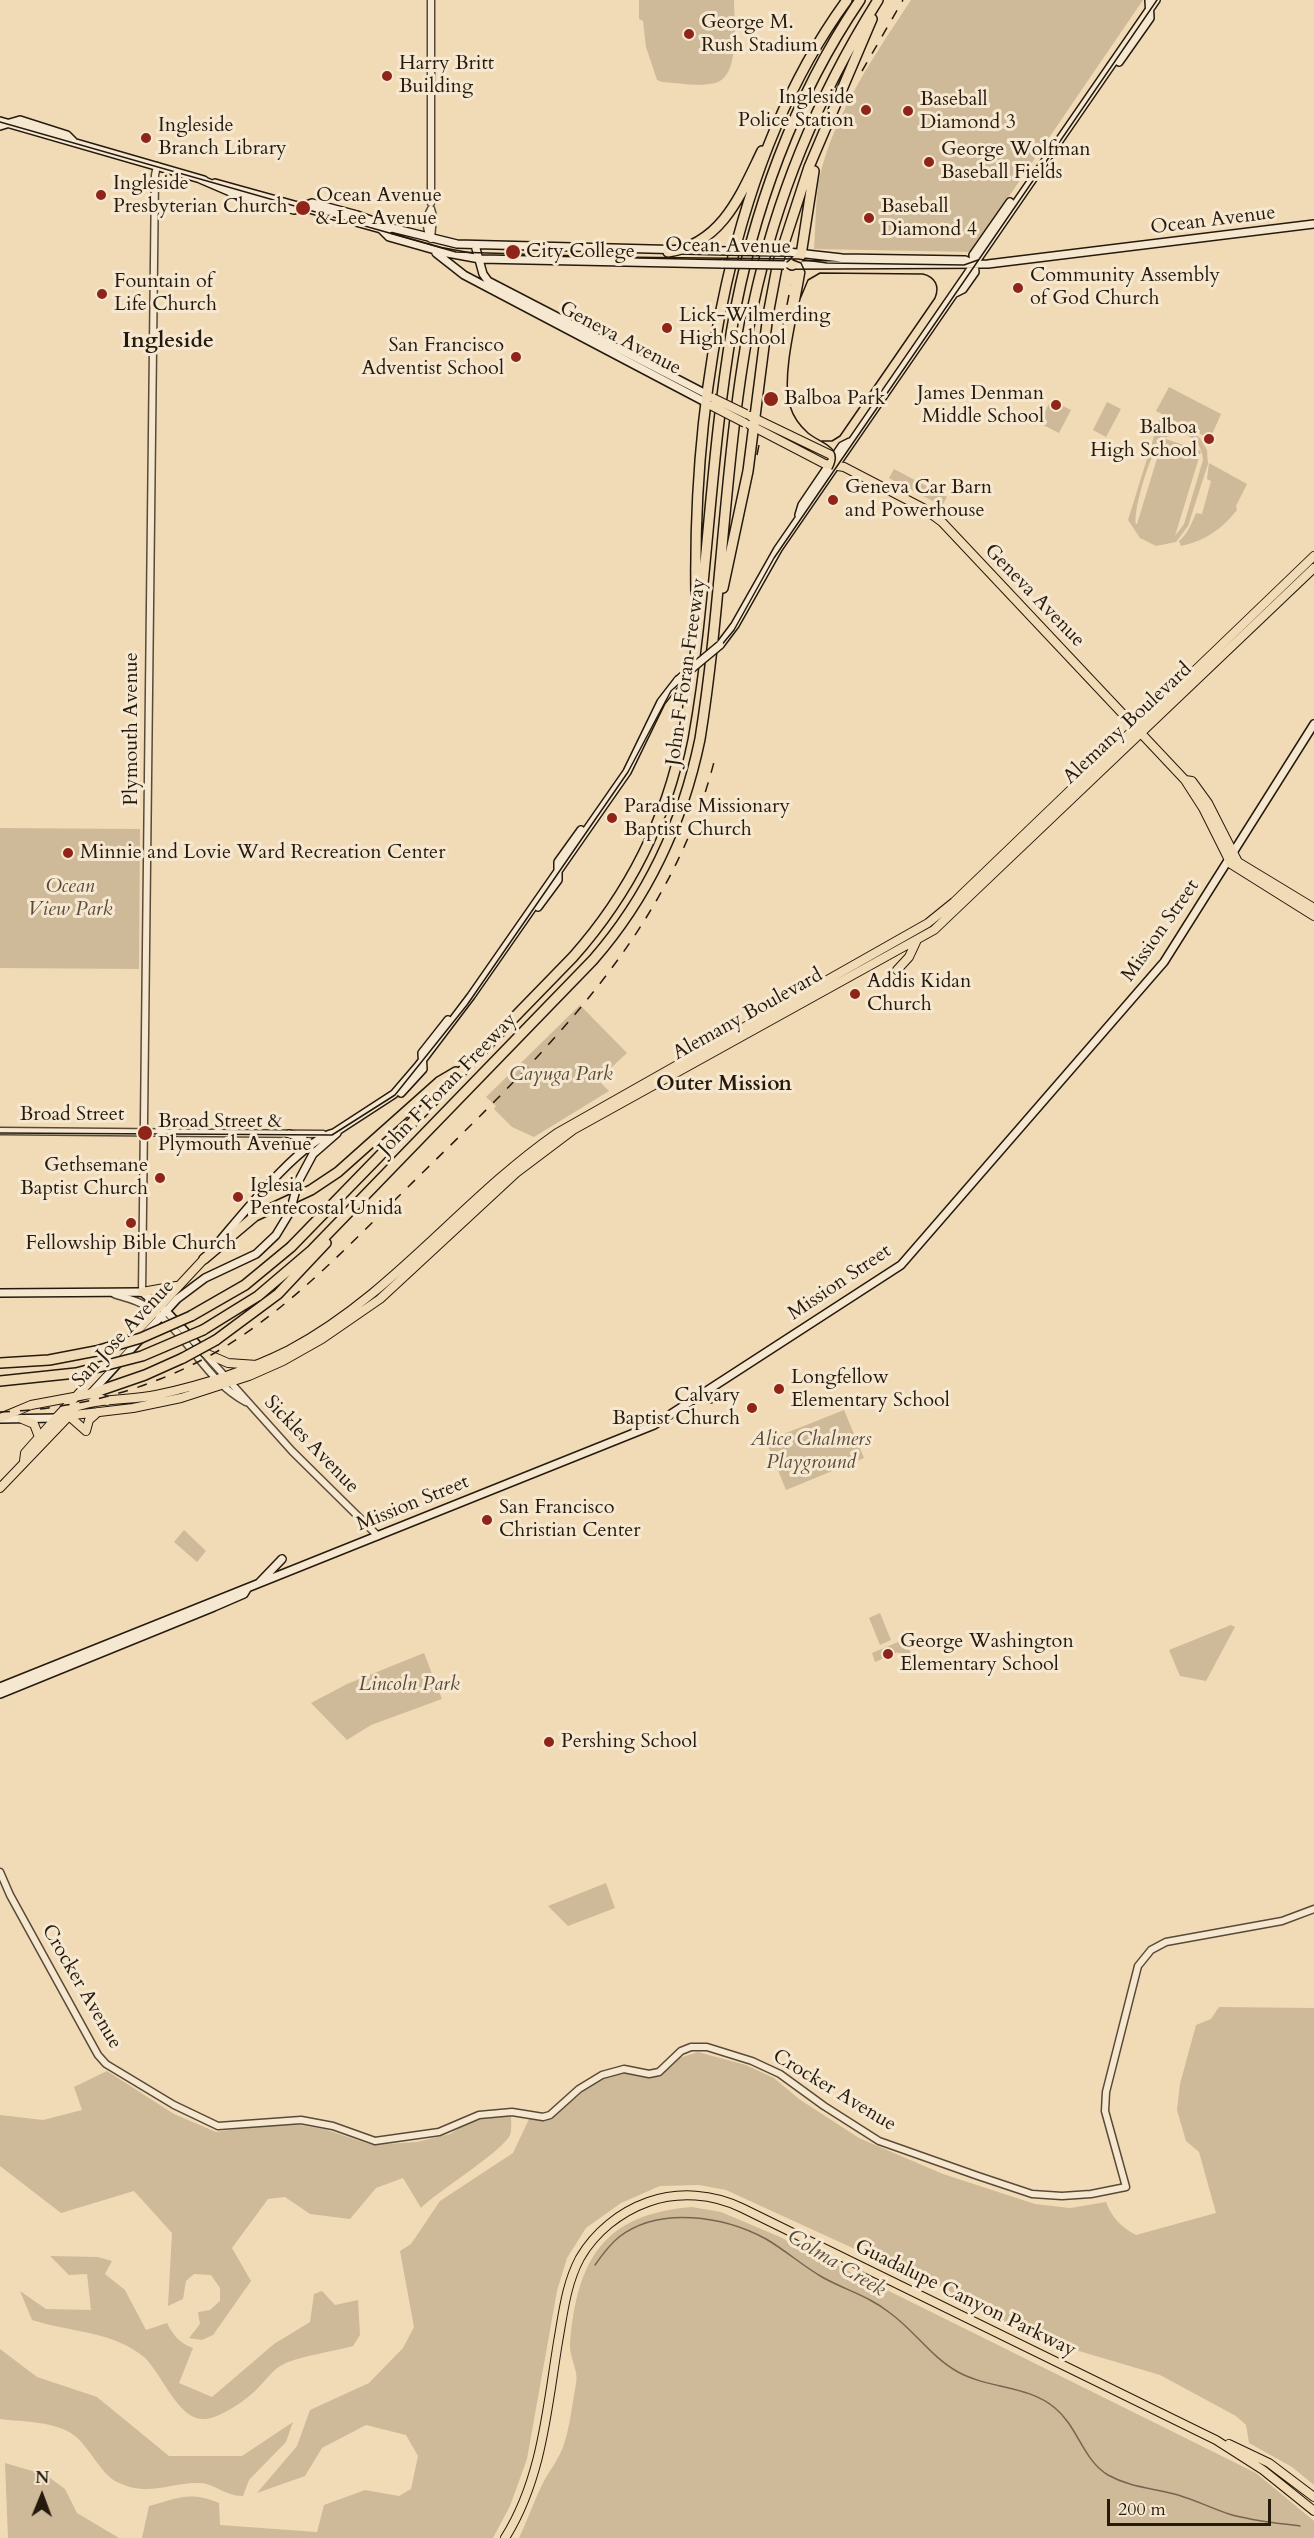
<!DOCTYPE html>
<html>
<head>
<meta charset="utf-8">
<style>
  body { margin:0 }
  #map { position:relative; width:1314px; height:2538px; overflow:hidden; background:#f1dbb6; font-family:Cardo,serif }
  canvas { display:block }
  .north { position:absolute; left:12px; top:2466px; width:60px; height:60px; -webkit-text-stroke:4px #f6e8d0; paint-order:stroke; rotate:1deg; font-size:16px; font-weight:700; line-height:24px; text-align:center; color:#261a0d }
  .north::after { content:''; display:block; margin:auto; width:21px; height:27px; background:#261a0d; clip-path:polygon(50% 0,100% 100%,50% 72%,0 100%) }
  .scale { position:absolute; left:1107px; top:2499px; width:164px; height:27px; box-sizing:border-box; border:3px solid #261a0d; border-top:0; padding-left:8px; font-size:18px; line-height:21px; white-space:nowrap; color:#261a0d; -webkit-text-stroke:4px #f6e8d0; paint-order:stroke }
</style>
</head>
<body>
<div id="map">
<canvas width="1314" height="2538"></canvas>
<div class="north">N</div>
<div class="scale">200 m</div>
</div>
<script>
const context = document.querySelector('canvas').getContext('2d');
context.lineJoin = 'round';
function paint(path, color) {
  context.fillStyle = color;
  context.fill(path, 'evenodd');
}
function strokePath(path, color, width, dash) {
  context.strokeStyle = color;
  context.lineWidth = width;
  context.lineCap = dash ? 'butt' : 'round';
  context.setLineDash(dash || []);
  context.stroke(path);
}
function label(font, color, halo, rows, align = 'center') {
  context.font = font + ' Cardo,serif';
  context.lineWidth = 6;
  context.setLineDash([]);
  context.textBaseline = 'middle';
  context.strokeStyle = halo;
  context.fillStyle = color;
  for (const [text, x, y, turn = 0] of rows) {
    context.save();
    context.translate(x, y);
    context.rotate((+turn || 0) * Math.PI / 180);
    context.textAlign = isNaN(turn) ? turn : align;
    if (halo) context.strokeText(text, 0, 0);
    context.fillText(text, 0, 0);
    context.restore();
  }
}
const green = new Path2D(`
  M639,0H734C734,20 741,77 715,83C699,87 678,83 662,82L657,80L646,47L643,21L639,19Z
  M911,0H1143L971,252L814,249C816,225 815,198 820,175C835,112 876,53 911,0Z
  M1169,387L1221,414L1210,439L1156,411Z
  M1051,400L1071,410L1059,433L1039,423Z
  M1107,402L1121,409L1106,437L1093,430Z
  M1160,417L1164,418L1160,433L1174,428L1189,430L1200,438L1207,450L1208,464L1188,526L1176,542L1156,546L1140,538L1128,520ZM1181,433C1195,437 1202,446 1203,460L1184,524L1175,536L1201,451L1163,438ZM1163,439L1137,524H1136C1133,510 1152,446 1163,439Z
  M1209,463L1247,484L1236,506L1237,510C1222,529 1205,541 1181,546L1179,541C1188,534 1193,520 1196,513L1202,514L1211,481L1207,479Z
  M894,469L947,497L942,506L889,478Z
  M0,828L140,829L139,969L0,968Z
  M580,1005L627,1053L598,1080L609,1091L534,1137L512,1127L494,1109L496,1106L486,1097Z
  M844,1410L864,1458L786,1490L766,1441Z
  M184,1530L206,1551L197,1562L174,1542Z
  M880,1613L891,1640L880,1645L869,1618Z
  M1231,1625L1235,1627L1206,1681L1180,1676L1169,1650Z
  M905,1639L917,1669L907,1673L898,1652L875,1662L872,1653Z
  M424,1653L442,1699L371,1725L347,1740L311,1703L347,1684Z
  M606,1883L615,1908L568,1926L548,1906Z
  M1219,2007L1314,2008V2485L1292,2467L1249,2443L1246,2425L1236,2416L1160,2375L1062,2346L961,2303L948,2289L891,2271L857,2250L726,2190L699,2185L660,2186L621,2203L586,2228L567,2258L557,2291L527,2459L510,2506L493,2538H142L149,2506C179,2498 189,2491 219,2503L220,2525L317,2532L324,2505L365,2490L399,2496L411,2489L418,2456L406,2435L366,2425L322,2448L305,2476L257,2493L297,2446L310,2410L369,2383L403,2348L414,2327L400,2251L411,2244L440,2201L513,2153L529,2119H550L584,2091L607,2077L622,2073L647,2078L661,2074L679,2058L698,2052L746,2065L774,2078L799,2099L859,2138L943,2174L1035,2204L1070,2208L1106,2202C1112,2218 1121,2227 1136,2235L1216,2213L1199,2152L1186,2141L1177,2110L1180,2084L1196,2025L1211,2019Z
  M107,2071L174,2114L216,2132L255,2126L299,2125L324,2129L372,2145L417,2142L450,2134L467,2123L482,2119L511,2116C511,2122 512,2130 510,2135C502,2152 439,2190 421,2208L403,2178L376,2188L350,2219L310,2214L285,2197L268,2199L232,2248L251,2281L213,2335L202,2340L189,2338L200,2324L198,2312L210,2310L220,2301V2288L211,2275L194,2274L186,2281L183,2299L168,2306L172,2233L134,2191L61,2213L0,2166V2115L43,2120L82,2110L74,2087Z
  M692,2207L721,2212L780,2237L1256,2473L1314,2521V2538H519C528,2519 535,2498 545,2479C551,2469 559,2458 563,2447C570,2428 572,2404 576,2384C579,2370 569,2358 570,2344C577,2260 603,2214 692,2207Z
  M50,2256L98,2257L112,2261L105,2274L125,2290L146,2330L167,2323C173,2335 179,2343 193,2348L179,2383L212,2397L274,2344L310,2322L314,2294L322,2291L335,2305L358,2300L360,2335L353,2346C335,2351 296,2357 282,2365C272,2370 264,2383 256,2390C245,2401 220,2418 205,2419C179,2422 161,2372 144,2357C113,2331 69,2332 32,2320L20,2291L46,2309L91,2310L87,2274L69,2275Z
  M0,2349L37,2377L97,2397L169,2456H242L293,2422L286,2442L249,2480L243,2496C225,2496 213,2483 200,2483C170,2482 150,2497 119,2483C103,2477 89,2447 75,2436C56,2421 23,2422 0,2419Z
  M5,2463L46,2475L65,2489L77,2513L119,2538H8Z`);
const stream = new Path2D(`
  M595,2265C602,2255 609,2245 619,2237C659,2206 724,2216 766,2239C785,2250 803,2266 822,2277C845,2290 869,2296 890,2313C915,2331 931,2357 958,2372C989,2389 1028,2385 1055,2408C1078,2427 1083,2460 1108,2475C1131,2488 1154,2488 1178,2495C1195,2500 1211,2508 1229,2514C1252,2521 1277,2523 1300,2526`);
const tertiary = new Path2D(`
  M431,203V0
  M431,209C425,219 426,229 431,239
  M431,209L433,216L431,239
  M0,1131L323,1134
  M142,1292L155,175L157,166
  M114,1294C122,1297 132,1299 140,1303C184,1324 203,1380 246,1402
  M205,1354L292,1451L378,1536
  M0,1872L10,1895L98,2055L106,2064L174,2105L218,2126L301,2120L333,2126L375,2141L439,2132L479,2115L512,2112L543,2117L550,2115L579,2089L602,2075L624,2069L649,2074L659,2072L681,2051L691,2047H707L752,2061L780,2074L824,2106L879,2141L978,2176L1032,2194L1062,2196L1091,2194L1126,2187L1105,2111L1106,2092L1138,1966L1151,1950L1166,1942L1282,1921L1314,1909`);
const secondary = new Path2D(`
  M1119,62L1150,18L1149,0
  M0,121L204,180
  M0,126L20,120L67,135L73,141
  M200,179L235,194L294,210L312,203L357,215L392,228L457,244L727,251
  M215,183L381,229H389
  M381,229L389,237L442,252L480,259L723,264
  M475,245L483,274L488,281L708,395
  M788,252L842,258L965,260L973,264
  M436,253L464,275L707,403
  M790,265L988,264L1314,224
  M955,293L963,289L975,272L973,255L1010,202
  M799,515L802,505L842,446L850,442
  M720,645L735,625L778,549L1156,0
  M538,907L558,880V862L581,830
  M401,1093L423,1069L422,1053L448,1020
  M289,1134L303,1138V1150
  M298,1182L313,1154L337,1133
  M218,1243C241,1216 302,1139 334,1133L394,1094L418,1066L471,996L627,772L661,702L678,680
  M0,1293L142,1292L167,1312L203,1351
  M91,1393L177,1299L205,1278L256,1254L276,1235L290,1212
  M700,1395L710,1399L724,1395
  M1,1419L56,1418
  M259,1583L282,1559
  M0,1687L654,1425L901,1265L1164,962L1314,724
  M0,1694L214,1607L244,1594L247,1589`);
const primary = new Path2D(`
  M750,416L831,455L837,464
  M750,425L825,464L844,467L923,508L942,522L1185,780L1203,808L1231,864L1314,916
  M1185,780L1192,781L1208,803L1238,862L1314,908
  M897,970L909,957L916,942
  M142,1292L176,1286
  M205,1353L228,1363L257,1365
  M69,1416L86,1431L89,1420L98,1412
  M57,1417L133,1408L181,1398L249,1376L283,1361L322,1339L380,1299L516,1173L573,1130L934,930L1314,568
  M0,1418L31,1405L90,1394L107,1401
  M56,1418C82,1396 125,1402 156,1395C203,1385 247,1371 289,1350C393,1295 462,1199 557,1133L928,923L954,902L1314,556
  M22,1419L34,1424L39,1437
  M24,1461L25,1453L56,1418L204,1259
  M0,1488L69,1416
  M1229,2444L1269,2463L1314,2497
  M505,2538C542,2479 547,2409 558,2342C563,2314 566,2284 580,2258C595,2232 620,2212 648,2202C679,2191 713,2194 742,2208L1216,2440L1263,2470L1314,2511`);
const motorway = new Path2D(`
  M668,252C722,244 741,194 762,151
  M792,265L801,255L814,171
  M723,588L748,471L768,315L778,262L809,167L872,19
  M696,593C693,399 730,160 847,0
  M204,1259L255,1216L311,1190L338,1172L439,1082L456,1072
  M191,1316L245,1285L291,1247L573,957C629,894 666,821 683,737C707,602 709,463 732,328C752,213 794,97 860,0
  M203,1330L258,1296L312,1250L593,960C648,897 683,821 700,739C723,596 724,448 753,306C776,197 819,94 878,0
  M216,1340L278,1294L326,1243
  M0,1363L49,1360L96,1351
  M0,1381L76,1373
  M90,1394L145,1375L183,1358`);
const tram = new Path2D(`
  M0,122L456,252L611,257L798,259L827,263L964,265L978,260
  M793,260L801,263L805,272C800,307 780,375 790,406C793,416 800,426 808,433C821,444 844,446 832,469
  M800,299L808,280L820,273L923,274C935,277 940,286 935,298L840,436L832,441H822
  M0,1133L332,1135L395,1095L467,1005L628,772L671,691L720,647L734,630L774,558L1157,0`);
const rail = new Path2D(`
  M862,71L903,0
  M779,344L791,285
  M757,455L759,445
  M0,1412C74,1409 146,1391 211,1355C287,1312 347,1247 409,1186C538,1059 672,936 716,754`);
const secondaryBridge = new Path2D(`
  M727,251L788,252
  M723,264L784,265
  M678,680L720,645
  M290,1212L298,1182`);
const primaryBridge = new Path2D(`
  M713,398L746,414
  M712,406L745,423`);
const motorwayBridge = new Path2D(`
  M96,1351L141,1338L191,1316
  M183,1358L216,1340
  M76,1373L142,1356L203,1330`);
const markers = [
  [689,34,6,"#8f2418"],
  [387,76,6,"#8f2418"],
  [866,110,6,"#8f2418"],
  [908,111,6,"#8f2418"],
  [146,138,6,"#8f2418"],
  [929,162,6,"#8f2418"],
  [101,195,6,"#8f2418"],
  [303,208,8,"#8f2418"],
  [869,218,6,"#8f2418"],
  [513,252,8,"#8f2418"],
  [1018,288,6,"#8f2418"],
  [102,294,6,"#8f2418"],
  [667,328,6,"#8f2418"],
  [516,357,6,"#8f2418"],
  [771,399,8,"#8f2418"],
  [1056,405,6,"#8f2418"],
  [1209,439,6,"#8f2418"],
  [833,500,6,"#8f2418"],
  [612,818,6,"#8f2418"],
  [68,853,6,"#8f2418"],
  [855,994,6,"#8f2418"],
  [145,1133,8,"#8f2418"],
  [160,1178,6,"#8f2418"],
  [238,1197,6,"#8f2418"],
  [131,1223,6,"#8f2418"],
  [779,1389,6,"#8f2418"],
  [752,1408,6,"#8f2418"],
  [487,1520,6,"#8f2418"],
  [888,1654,6,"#8f2418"],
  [549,1742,6,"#8f2418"]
];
const poiNames = [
  ["George M.",701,23],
  ["Rush Stadium",701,46],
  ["Harry Britt",399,64],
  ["Building",399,87],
  ["Ingleside",854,98,"right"],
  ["Police Station",854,121,"right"],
  ["Baseball",920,100],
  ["Diamond 3",920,123],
  ["Ingleside",158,126],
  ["Branch Library",158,149],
  ["George Wolfman",941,150],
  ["Baseball Fields",941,173],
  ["Ingleside",113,184],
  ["Presbyterian Church",113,207],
  ["Ocean Avenue",316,196],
  ["& Lee Avenue",316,219],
  ["Baseball",881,207],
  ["Diamond 4",881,230],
  ["City College",526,252],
  ["Community Assembly",1030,276],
  ["of God Church",1030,299],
  ["Fountain of",114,282],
  ["Life Church",114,305],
  ["Lick-Wilmerding",679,316],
  ["High School",679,339],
  ["San Francisco",504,346,"right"],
  ["Adventist School",504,369,"right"],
  ["James Denman",1044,394,"right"],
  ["Middle School",1044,417,"right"],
  ["Balboa Park",784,399],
  ["Balboa",1197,428,"right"],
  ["High School",1197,451,"right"],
  ["Geneva Car Barn",845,488],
  ["and Powerhouse",845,511],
  ["Paradise Missionary",624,807],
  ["Baptist Church",624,830],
  ["Minnie and Lovie Ward Recreation Center",80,853],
  ["Addis Kidan",867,982],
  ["Church",867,1005],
  ["Broad Street &",158,1122],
  ["Plymouth Avenue",158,1145],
  ["Gethsemane",148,1166,"right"],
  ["Baptist Church",148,1189,"right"],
  ["Iglesia",250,1186],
  ["Pentecostal Unida",250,1209],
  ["Fellowship Bible Church",131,1244,"center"],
  ["Longfellow",791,1378],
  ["Elementary School",791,1401],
  ["Calvary",740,1396,"right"],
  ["Baptist Church",740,1419,"right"],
  ["San Francisco",499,1508],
  ["Christian Center",499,1531],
  ["George Washington",900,1642],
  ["Elementary School",900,1665],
  ["Pershing School",561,1742]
];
const streetNames = [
  ["Ocean Avenue",1213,221,-7],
  ["Ocean Avenue",728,247,1],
  ["Geneva Avenue",620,339,28],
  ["Geneva Avenue",1034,596,46],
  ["John F Foran Freeway",687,672,-82],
  ["Alemany Boulevard",1128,724,-43],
  ["Plymouth Avenue",132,729,-90],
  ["Mission Street",1161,931,-55],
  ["Alemany Boulevard",748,1015,-29],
  ["John F Foran Freeway",448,1085,-46],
  ["Broad Street",72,1115],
  ["Mission Street",840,1283,-34],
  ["San Jose Avenue",124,1334,-47],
  ["Sickles Avenue",311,1445,46],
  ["Mission Street",413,1504,-22],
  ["Crocker Avenue",81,1987,60],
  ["Crocker Avenue",834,2091,31],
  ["Guadalupe Canyon Parkway",965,2299,26]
];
const parkNames = [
  ["Ocean",70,887],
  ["View Park",70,910],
  ["Cayuga Park",561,1075],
  ["Alice Chalmers",811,1440],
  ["Playground",811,1463],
  ["Lincoln Park",409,1685]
];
const neighbourhoodNames = [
  ["Outer Mission",724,1085]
];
const waterNames = [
  ["Colma Creek",836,2264,31]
];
const quarterNames = [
  ["Ingleside",168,342]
];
paint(green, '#ceba99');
strokePath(stream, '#766650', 1.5);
strokePath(tertiary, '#594a37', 9);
strokePath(secondary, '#261a0d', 10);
strokePath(primary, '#261a0d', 10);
strokePath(motorway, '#261a0d', 12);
strokePath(tertiary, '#f6e8d0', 6);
strokePath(secondary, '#f6e8d0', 7);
strokePath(primary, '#f1dbb6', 8);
strokePath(motorway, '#f1dbb6', 9);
strokePath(tram, '#261a0d', 1.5);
strokePath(rail, '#261a0d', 1.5, [10, 10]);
strokePath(secondaryBridge, '#261a0d', 10, []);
strokePath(primaryBridge, '#261a0d', 10, []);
strokePath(motorwayBridge, '#261a0d', 12, []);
strokePath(secondaryBridge, '#f6e8d0', 7);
strokePath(primaryBridge, '#f1dbb6', 8);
strokePath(motorwayBridge, '#f1dbb6', 9);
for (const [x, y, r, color] of markers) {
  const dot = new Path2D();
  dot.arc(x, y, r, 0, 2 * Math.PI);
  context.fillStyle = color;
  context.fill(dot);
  strokePath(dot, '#f6e8d0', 2);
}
label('20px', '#261a0d', '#f6e8d0', poiNames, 'left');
label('20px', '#261a0d', '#f6e8d0', streetNames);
label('italic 20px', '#584a37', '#f6e8d0', parkNames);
label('bold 21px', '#261a0d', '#f6e8d0', neighbourhoodNames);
label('italic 21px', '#5c4d3a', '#f6e8d0', waterNames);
label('bold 22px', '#261a0d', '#f6e8d0', quarterNames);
</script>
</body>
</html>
